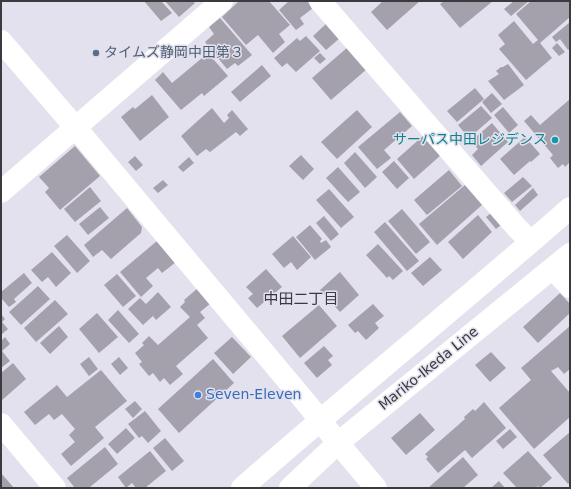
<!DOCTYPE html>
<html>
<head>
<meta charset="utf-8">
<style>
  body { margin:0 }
  #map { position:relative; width:571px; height:489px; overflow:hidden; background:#e3e1ed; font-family:"DejaVu Sans",sans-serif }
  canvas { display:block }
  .frame { position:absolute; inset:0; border:2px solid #3b3a3f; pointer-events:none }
</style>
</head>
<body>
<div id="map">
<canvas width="571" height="489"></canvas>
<div class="frame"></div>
</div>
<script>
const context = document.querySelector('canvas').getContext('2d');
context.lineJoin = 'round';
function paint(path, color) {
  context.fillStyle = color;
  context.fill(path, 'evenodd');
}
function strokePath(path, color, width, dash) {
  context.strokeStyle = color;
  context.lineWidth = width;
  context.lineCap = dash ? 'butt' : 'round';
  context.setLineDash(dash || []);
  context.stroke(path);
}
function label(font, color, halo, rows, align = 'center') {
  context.font = font + ' "DejaVu Sans","Noto Sans JP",sans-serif';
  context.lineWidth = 3;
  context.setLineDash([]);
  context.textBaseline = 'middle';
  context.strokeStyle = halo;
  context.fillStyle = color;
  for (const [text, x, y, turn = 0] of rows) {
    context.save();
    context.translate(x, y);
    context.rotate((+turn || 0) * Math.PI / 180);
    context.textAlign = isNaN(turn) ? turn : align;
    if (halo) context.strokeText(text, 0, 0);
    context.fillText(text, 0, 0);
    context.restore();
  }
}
const building = new Path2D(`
  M144,1H161L172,13L161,21Z
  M165,1H193L195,3L179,17Z
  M239,1H269L290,25L279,34L285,42L273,53L258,35L246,45L222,17Z
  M289,1H307L313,8L300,18L304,24L296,30L279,10Z
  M383,1H420L387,30L371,12Z
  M444,1H493L460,28L440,4Z
  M514,1H529L511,16L504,9Z
  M531,1H570V17L540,43L552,58L526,80L499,49L505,44L498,35L514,21L533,44L538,40L516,14Z
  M220,18L252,55L238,66L235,63L227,69L205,42L214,34L209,27Z
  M570,22V48L568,50L560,39L556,42L552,37Z
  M327,23L340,38L326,50L313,36Z
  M306,36L320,51L296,72L287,63L282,67L274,58L297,38L300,41Z
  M557,43L565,52L559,56L552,48Z
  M348,47L367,69L331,100L312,78Z
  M208,53L228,76L204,96L202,93L181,110L155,80L163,72L172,83Z
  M320,53L326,59L320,64L314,58Z
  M508,64L524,85L504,100L488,81L499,74L496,71L501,67H503Z
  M262,65L271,76L240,102L231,92Z
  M475,88L484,99L457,122L447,111Z
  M492,93L502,104L491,113L482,102Z
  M152,95L169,117L140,141L121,117L133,107L135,109Z
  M570,99V162L565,167L563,164L558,168L550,158L553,155L524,121L531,115L540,125Z
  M481,106L492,118L469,138L458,125Z
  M503,107L518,125L509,133L494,115Z
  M212,108L224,123L229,118L227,115L232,110L248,129L240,136L236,132L210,152L206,149L197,156L181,136Z
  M357,110L372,127L337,159L321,142Z
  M400,112L412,126L384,150L391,158L377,169L358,147Z
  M492,123L508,142L481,166L472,155L478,149L471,141Z
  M424,135L441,155L414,179L397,159Z
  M525,137L540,154L531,162L530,161L514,175L500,159Z
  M75,146L100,176L60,210L45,192L49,188L39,177Z
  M355,152L377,177L365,188L344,163Z
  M301,155L314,169L303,180L289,166Z
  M135,156L143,165L136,171L128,162Z
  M189,157L194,163L183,172L178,167Z
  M394,161L409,178L397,189L382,172Z
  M338,167L360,192L348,202L326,178Z
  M449,170L462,186L427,215L414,200Z
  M523,177L532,186L512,202L504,193Z
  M163,180L168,185L158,193L153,188Z
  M465,185L482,205L437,245L419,224Z
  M90,187L101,201L75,222L64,209Z
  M533,188L538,195L520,211L515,205Z
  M329,189L354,217L341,228L316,200Z
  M100,207L109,218L88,235L79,224Z
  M127,208L142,227L141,233L111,259L102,250L93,257L84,245Z
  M402,209L430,242L416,254L388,221Z
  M491,213L501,225L496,229L486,217Z
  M478,215L492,232L463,259L448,242Z
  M324,216L339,234L331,241L316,223Z
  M385,222L419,261L407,271L374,232Z
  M310,225L322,239L320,241L321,243L326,240L331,247L315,260L296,237Z
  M67,235L90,261L77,273L54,246Z
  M293,236L311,257L297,270L291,262L284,268L272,254Z
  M157,241L176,262L162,273L158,268L146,278L153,286L141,297L120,272Z
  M378,244L403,271L393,280L389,276L387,278L366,255Z
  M52,252L71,273L56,287L48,277L42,282L31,270Z
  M430,257L442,270L423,286L411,273Z
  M266,269L282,287L257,308L248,298L253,294L246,287Z
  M340,272L359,295L340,312L320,290Z
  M24,273L32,283L14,299L16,302L9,307L1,298V292Z
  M117,274L136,296L123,307L104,285Z
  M38,286L50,299L21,325L9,312Z
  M199,287L211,303L200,312L205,318L197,325L208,338L176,366L183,374L170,385L164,378L160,382L153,373L149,376L139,364L142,362L135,353L144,345L142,343L149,336L158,345L190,317L180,307L185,302L184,300Z
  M158,292L171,307L156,320L153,316L143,325L128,309L140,298L146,304Z
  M560,293L570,304V313L538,343L523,327Z
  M55,300L68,314L36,342L24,328Z
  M373,304L384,316L375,323L379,328L366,340L358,331L355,333L348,325Z
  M319,305L337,326L300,358L282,336Z
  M118,310L139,334L129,343L108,320Z
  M97,313L118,337L99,353L79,329Z
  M1,314L5,319L2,322L8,329L1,335Z
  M59,326L68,337L50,354L40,343Z
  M570,326V369L564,374L558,367L551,371L570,393V417L534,449L499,408L531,380L521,368Z
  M5,337L10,344L2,351L10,361L1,368V341Z
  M232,337L251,357L233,374L214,353Z
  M324,346L333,356L328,360L332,365L317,378L304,363Z
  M491,352L506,368L490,382L475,365Z
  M89,357L98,369L89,376L80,364Z
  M119,357L128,368L120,375L111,364Z
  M213,359L234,383L179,433L158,409Z
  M13,363L26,379L1,401V373Z
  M101,370L127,401L95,427L104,438L71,466L61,454L75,442L69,435L75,429L62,414L54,420L49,414L35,425L24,412L57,385L67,397Z
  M135,401L142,409L133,418L125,409Z
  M484,402L506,428L472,458L465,450L438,473L426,459L428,457L425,454L465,419L464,417L473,409L475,411Z
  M145,411L161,431L148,443L142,436L139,438L128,424Z
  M420,413L435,430L406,455L391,438Z
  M126,428L135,438L117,454L108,444Z
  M510,429L517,437L503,449L496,441Z
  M570,432V482L568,484L543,455Z
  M165,438L184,461L172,471L153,448Z
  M105,447L118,464L90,487L91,488H75L67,478Z
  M150,451L166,471L145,488H136L132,483L126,488L118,477Z
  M528,451L552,478L540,488L538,486L535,488H517L503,473Z
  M463,457L478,475L463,488H428Z
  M1,473L14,488H1Z
  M499,481L505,488H491Z`);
const minor = new Path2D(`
  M320,1L517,228L531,242
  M1,41L76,128L308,405L338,443L376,488
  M1,192L222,1
  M553,269L570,287
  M1,424L55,488
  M242,488C350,393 462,303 570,208
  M290,488L338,443L570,254`);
const markers = [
  [96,53,4,"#5c6f8a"],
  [555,140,4,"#0f9aa8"],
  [198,395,4,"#3f7fe0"]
];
const serviceNames = [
  ["タイムズ静岡中田第３",104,53]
];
const cultureNames = [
  ["サーパス中田レジデンス",547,140]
];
const streetNames = [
  ["Mariko-Ikeda Line",429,369,-39]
];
const shopNames = [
  ["Seven-Eleven",206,395]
];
const neighbourhoodNames = [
  ["中田二丁目",301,300]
];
paint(building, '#a4a1ad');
strokePath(minor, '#fff', 22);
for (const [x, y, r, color] of markers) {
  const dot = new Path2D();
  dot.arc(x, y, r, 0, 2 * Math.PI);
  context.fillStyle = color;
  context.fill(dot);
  strokePath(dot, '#e3e1ed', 1.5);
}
label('14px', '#4e5e75', '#e3e1ed', serviceNames, 'left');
label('14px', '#0d838f', '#e3e1ed', cultureNames, 'right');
label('14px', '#3b3a3f', '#e3e1ed', streetNames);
label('14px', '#366cbe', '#e3e1ed', shopNames, 'left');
label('15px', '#3a3842', '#e3e1ed', neighbourhoodNames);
</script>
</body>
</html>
